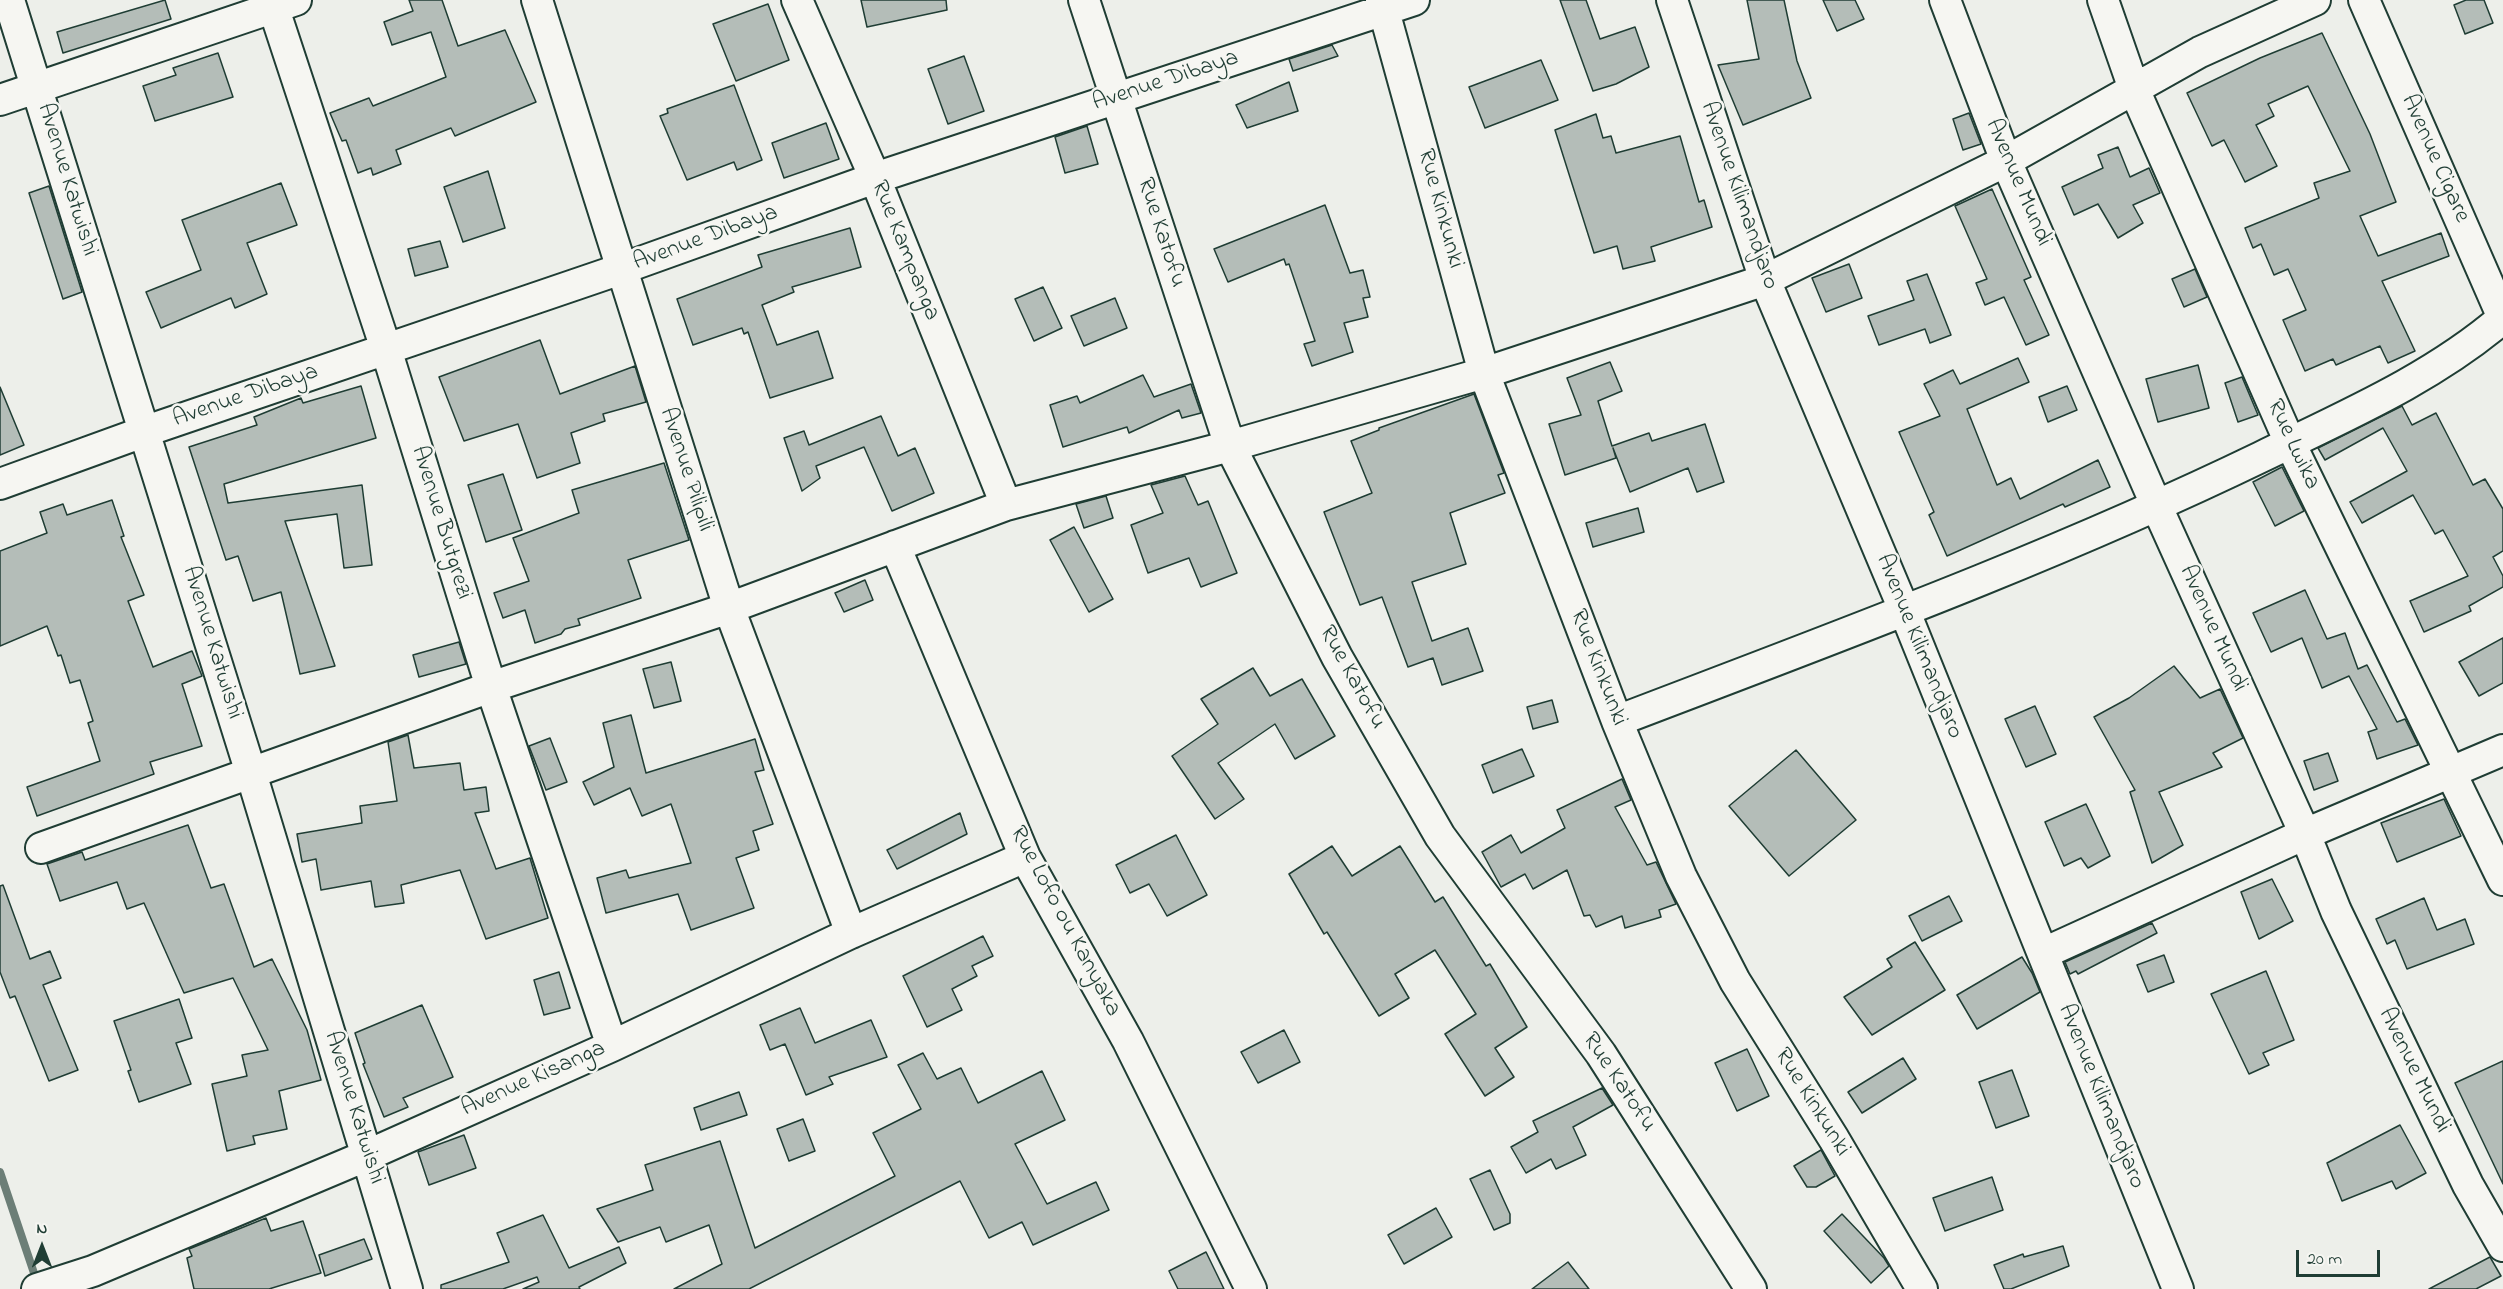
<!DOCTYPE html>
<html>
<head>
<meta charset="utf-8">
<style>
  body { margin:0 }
  #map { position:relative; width:2503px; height:1289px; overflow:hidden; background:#edefea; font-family:"Indie Flower",sans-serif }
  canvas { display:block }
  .north { position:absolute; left:12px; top:1217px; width:60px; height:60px; -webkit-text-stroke:4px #f6f6f2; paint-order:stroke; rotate:0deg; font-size:16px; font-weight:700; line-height:24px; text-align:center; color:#1f3d34 }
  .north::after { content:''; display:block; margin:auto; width:21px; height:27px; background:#1f3d34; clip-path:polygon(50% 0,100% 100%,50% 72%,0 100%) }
  .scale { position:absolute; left:2296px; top:1250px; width:84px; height:27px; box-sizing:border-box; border:3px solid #1f3d34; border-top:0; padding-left:8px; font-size:18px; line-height:21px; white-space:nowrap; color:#1f3d34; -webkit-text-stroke:4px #f6f6f2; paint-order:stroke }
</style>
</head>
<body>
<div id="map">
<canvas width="2503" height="1289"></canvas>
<div class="north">N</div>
<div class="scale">20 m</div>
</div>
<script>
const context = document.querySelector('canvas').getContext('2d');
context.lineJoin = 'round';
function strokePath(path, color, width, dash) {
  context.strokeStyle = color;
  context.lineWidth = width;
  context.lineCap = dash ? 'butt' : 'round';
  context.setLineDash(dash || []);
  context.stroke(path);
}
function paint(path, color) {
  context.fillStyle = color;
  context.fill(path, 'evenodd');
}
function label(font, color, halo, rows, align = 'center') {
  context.font = font + ' "Indie Flower",sans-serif';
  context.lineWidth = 5;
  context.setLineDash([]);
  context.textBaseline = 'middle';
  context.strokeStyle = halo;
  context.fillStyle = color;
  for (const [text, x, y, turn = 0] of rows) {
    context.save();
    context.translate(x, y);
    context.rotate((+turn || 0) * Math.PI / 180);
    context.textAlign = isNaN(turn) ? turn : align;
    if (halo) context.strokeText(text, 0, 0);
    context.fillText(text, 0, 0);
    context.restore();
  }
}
const stream = new Path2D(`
  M0,1172L37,1282`);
const building = new Path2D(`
  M165,0L171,19L63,53L57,32Z
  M409,0H442L458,46L505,30L536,102L455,136L451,128L396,150L401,164L373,175L371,168L358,173L346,140L342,141L330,113L369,98L373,106L446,77L431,32L392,45L384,22L413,11Z
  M861,0H946L947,10L867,27Z
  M1560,0H1586L1600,39L1635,27L1649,67L1616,84L1593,91Z
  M1747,0H1784L1797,61L1811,98L1743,125L1718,65L1759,59Z
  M1823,0H1855L1864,19L1837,31Z
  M2466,0H2484L2493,23L2465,34L2454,5Z
  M768,4L789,60L736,81L713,24Z
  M2322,33L2370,134L2396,202L2360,216L2378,256L2441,233L2449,256L2382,281L2415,351L2388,363L2380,346L2336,365L2333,359L2305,371L2283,320L2306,310L2288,269L2274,275L2261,244L2253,248L2245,228L2319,198L2314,183L2350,171L2308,86L2268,104L2274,116L2256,125L2277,166L2245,182L2224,140L2212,146L2187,93L2260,58Z
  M1332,45L1338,56L1293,71L1289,59Z
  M218,53L233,97L155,121L143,86L176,75L173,68Z
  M964,56L984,111L948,124L928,69Z
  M1541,60L1558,100L1485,128L1469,87Z
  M1289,82L1298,111L1247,128L1236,105Z
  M734,85L762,160L737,170L734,162L687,180L660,116L668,113L667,109Z
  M1969,113L1981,144L1963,150L1953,119Z
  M1596,114L1603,138L1611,136L1616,153L1680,136L1699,202L1704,200L1712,227L1651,247L1655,261L1623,269L1617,246L1594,253L1555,130Z
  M826,123L839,159L784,178L772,143Z
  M1087,126L1098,164L1065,173L1055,137Z
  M2118,147L2130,177L2149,168L2160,193L2133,205L2143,223L2118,238L2098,204L2074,215L2062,187L2103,168L2098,155Z
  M488,171L505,228L463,242L444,187Z
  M281,183L297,225L247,243L267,294L235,308L231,298L161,328L146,292L201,270L182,220Z
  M49,186L82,292L63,299L29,193Z
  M1992,189L2031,277L2024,280L2049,335L2026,345L2004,297L1985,305L1976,283L1987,279L1955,206Z
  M1325,205L1350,273L1363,270L1370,297L1363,298L1368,317L1344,323L1353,352L1312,366L1304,344L1315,341L1289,264L1286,265L1284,259L1228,282L1214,249Z
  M850,228L861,267L792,287L794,292L762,305L777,345L818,331L833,378L770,398L748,332L744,334L742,328L693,345L677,299L762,267L758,255Z
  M440,241L448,267L415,276L408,249Z
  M1849,264L1862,298L1826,312L1812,278Z
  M2195,269L2207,297L2184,307L2172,279Z
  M1927,274L1951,335L1930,343L1925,329L1879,345L1868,316L1914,300L1907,281Z
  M1043,287L1062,328L1034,341L1015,299Z
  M1115,298L1127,328L1084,346L1071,316Z
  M540,340L560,394L635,366L646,402L603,414L605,421L571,433L580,463L537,478L518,424L464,441L439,377Z
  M2018,358L2029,382L1967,409L1997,485L2011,478L2020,499L2098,460L2110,487L2065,507L2063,504L1947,556L1929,515L1934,512L1899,432L1940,416L1924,384L1953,370L1960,384Z
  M1610,362L1622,391L1598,401L1612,446L1649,433L1652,441L1705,424L1724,482L1697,492L1688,468L1630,492L1613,448L1616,458L1565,475L1549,424L1581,415L1567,378Z
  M2198,365L2209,408L2158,422L2146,379Z
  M1143,375L1154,397L1191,384L1201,413L1182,418L1179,410L1129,433L1127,427L1063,447L1050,405L1077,396L1080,403Z
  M2242,377L2258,415L2238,422L2225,383Z
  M361,386L376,438L224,484L228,503L362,485L372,565L344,568L337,514L285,521L335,666L300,674L281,592L253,601L238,556L226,560L189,447L257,425L254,417L301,398L303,403Z
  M2067,386L2077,410L2048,422L2039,397Z
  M0,387L24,445L0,455Z
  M1474,394L1504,473L1498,475L1505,493L1450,513L1466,564L1412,582L1432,641L1468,628L1483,671L1442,685L1433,658L1408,667L1382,597L1360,605L1324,512L1372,493L1351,441L1379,430V428Z
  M2402,406L2412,425L2436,413L2473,485L2485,479L2503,509V551L2493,557L2503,576V587L2469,606L2471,611L2424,632L2410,601L2468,576L2443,530L2435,534L2413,495L2362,523L2350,502L2407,471L2383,428L2325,460L2318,448Z
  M881,416L898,456L915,448L934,493L892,511L864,447L816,466L820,478L802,491L784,438L804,431L809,445Z
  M664,463L689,540L628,560L641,598L578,619L580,625L565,629L561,634L535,643L525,610L503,618L494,593L529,581L513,538L579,513L572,490Z
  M2282,467L2304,511L2275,526L2253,482Z
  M503,474L522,530L486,542L468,485Z
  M1185,476L1198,505L1208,501L1237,573L1201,587L1189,558L1148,573L1131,525L1163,513L1151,485Z
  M1106,496L1113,518L1084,528L1076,504Z
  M112,500L124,536L121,537L144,595L128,601L153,667L192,651L202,676L182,684L202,746L150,762L154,774L37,816L27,787L100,761L88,723L93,721L80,680L70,683L61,655L58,656L47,626L0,646V551L47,533L40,512L63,504L67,515Z
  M1638,508L1644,532L1593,547L1586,523Z
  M1074,527L1113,599L1089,612L1050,540Z
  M865,580L873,600L844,612L835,593Z
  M2305,590L2327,639L2345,633L2358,669L2367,665L2397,722L2405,719L2418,745L2377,759L2368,732L2377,729L2349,676L2322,688L2302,638L2271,652L2253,613Z
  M2503,638V683L2479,696L2459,662Z
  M459,642L466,664L419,677L413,655Z
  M671,662L681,701L654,708L643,669Z
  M2174,666L2200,698L2220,689L2243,738L2213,753L2222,767L2159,792L2183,845L2152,863L2130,792L2135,790L2094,717L2129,698Z
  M1253,668L1270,696L1302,679L1335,736L1295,759L1275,724L1218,763L1244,799L1215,819L1172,756L1218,724L1201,699Z
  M1552,700L1558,722L1533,729L1527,707Z
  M2035,706L2056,754L2026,767L2005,719Z
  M631,715L646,773L755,739L764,770L755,772L773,824L753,831L759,850L736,858L754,908L691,930L678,894L606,913L597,878L626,870L629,878L691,863L671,804L642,816L630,788L594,805L583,782L614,767L603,723Z
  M408,735L414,768L460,763L464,790L486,787L489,811L475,813L496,869L530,858L548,918L486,939L460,870L401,885L404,903L375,907L371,881L321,890L316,859L302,862L297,834L362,823L360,806L397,801L388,742Z
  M550,738L567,782L546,790L529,746Z
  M1522,749L1534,776L1493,793L1482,765Z
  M1796,750L1856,820L1789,876L1729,806Z
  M2328,753L2338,781L2314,790L2304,761Z
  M1622,779L1631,800L1615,807L1647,865L1656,862L1676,904L1659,910L1661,917L1625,928L1622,916L1596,927L1590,915L1584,916L1567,870L1533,889L1525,874L1501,887L1482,852L1511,835L1521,853L1565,828L1557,810Z
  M2444,799L2461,836L2397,862L2381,823Z
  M2086,804L2110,856L2088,868L2081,858L2064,866L2045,822Z
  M960,813L967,834L897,869L887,850Z
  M188,825L211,888L224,884L254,967L272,959L307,1030L321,1080L279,1091L287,1129L253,1136L255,1144L227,1151L212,1084L247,1076L242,1055L268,1050L233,978L184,993L144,903L127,909L117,882L60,901L47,864L82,852L85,860Z
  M1176,835L1207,895L1167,916L1149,884L1130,893L1116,865Z
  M1332,846L1352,876L1400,846L1435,902L1443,897L1486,966L1490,964L1527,1027L1495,1048L1514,1077L1485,1096L1445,1034L1476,1014L1435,950L1395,974L1409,998L1379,1016L1327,932L1324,934L1289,874Z
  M2272,879L2293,921L2259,939L2241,892Z
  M3,885L30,959L50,951L61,978L43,985L78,1070L49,1081L15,996L10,998L0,972V886Z
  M1949,896L1962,921L1922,941L1909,916Z
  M2424,898L2437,930L2465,919L2474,944L2407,969L2395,940L2387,944L2376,919Z
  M2152,923L2157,933L2078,974L2076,971L2070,974L2065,962Z
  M983,936L993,956L972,966L977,976L952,989L962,1010L927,1027L903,976Z
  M1915,942L1945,990L1872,1035L1844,997L1892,967L1887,959Z
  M2164,955L2174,982L2148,992L2137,965Z
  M2022,957L2032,973L2040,992L1977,1029L1957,995Z
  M2266,971L2294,1040L2263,1053L2269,1065L2249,1074L2211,994Z
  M559,972L570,1008L544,1015L534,980Z
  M179,999L192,1038L176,1043L191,1084L139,1102L128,1071L131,1070L114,1021Z
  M422,1005L453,1077L403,1098L408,1107L384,1117L363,1064L365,1063L355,1033Z
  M800,1008L815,1043L871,1020L887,1057L829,1077L833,1084L806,1095L785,1044L770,1050L760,1025Z
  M1284,1030L1300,1062L1258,1083L1241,1052Z
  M1747,1049L1769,1096L1737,1111L1715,1063Z
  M923,1053L937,1079L961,1068L978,1103L1042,1071L1065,1120L1015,1144L1047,1204L1096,1182L1109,1210L1033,1245L1022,1222L989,1238L960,1181L749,1289H674L722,1264L709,1225L666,1242L660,1227L618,1242L597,1209L653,1190L645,1165L720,1141L755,1248L895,1176L873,1133L921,1109L898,1065Z
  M1903,1058L1916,1079L1862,1113L1848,1092Z
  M2503,1061V1184L2455,1083Z
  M2012,1070L2029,1116L1996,1128L1979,1082Z
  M1602,1088L1613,1105L1573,1127L1586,1155L1556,1169L1551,1159L1526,1173L1511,1147L1538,1132L1533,1121Z
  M739,1092L747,1115L701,1130L694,1108Z
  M803,1119L815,1151L789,1161L777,1129Z
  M2400,1125L2426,1173L2396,1189L2392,1181L2342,1201L2327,1163Z
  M464,1135L476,1168L429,1185L418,1152Z
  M1821,1150L1835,1176L1816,1187H1807L1794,1166Z
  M1490,1170L1510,1214V1223L1494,1230L1470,1179Z
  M1992,1177L2003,1210L1945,1231L1933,1198Z
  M1436,1208L1452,1237L1404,1264L1388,1235Z
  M1842,1214L1884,1258L1889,1266L1871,1283L1824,1231Z
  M543,1215L569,1268L619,1247L626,1263L579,1287L580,1289H523L539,1282L537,1277L503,1289H441V1285L509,1262L497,1233Z
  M266,1218L271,1231L303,1221L321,1273L269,1289H194L187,1258L192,1256L189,1249Z
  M364,1239L372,1259L325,1276L319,1255Z
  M2063,1246L2069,1266L2011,1289H2004L1994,1265L2023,1254L2024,1257Z
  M1206,1252L1224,1289H1178L1169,1271Z
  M2490,1257L2501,1276L2476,1289H2429Z
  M1568,1262L1589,1289H1532Z`);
const minor = new Path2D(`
  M9,0L251,773L407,1289
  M271,0L386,349L491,687L612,1046
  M537,0L729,608L851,933
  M797,0L875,178L1006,505
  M1084,0L1230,446L1337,657L1440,836L1601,1054L1751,1289
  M1381,0L1484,373L1617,721L1681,876L1735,981L1834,1139L1922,1289
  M1672,0L1765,280L1905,612L2178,1289
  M1945,0L2006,161L2157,507L2305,834L2336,911L2468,1185L2503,1246
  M2103,0L2134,89L2290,443L2503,880
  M2364,0L2503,318
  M0,100L296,0
  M0,484L146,431L621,269L875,178L1414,0
  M895,546L1025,857L1128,1041L1251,1289
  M1617,721C1834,638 2052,558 2261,457C2345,416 2432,379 2503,318
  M41,848L491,687L729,608L1006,505L1230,446L1484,373L1765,280L2006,161L2200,52L2315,0
  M2044,953L2305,834L2503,750
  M37,1289L93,1271L368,1155L612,1046L851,933L1025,857`);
const streetNames = [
  ["Avenue Dibaya",1166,82,-18],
  ["Avenue Cigare",2434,159,66],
  ["Avenue Katwishi",66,180,73],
  ["Avenue Mundi",2017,183,67],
  ["Avenue Kilimandjaro",1738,196,71],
  ["Rue Kinkunki",1439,209,75],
  ["Rue Katofu",1160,233,72],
  ["Avenue Dibaya",706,239,-20],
  ["Rue Kampanga",904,251,68],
  ["Avenue Dibaya",246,397,-19],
  ["Rue Lwika",2292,445,65],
  ["Avenue Pilipili",685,470,72],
  ["Avenue Butgrezi",440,523,73],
  ["Avenue Mundi",2212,629,66],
  ["Avenue Katwishi",211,643,73],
  ["Avenue Kilimandjaro",1918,647,68],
  ["Rue Kinkunki",1597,668,69],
  ["Rue Katofu",1351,678,61],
  ["Rue Lofo ou Kanyaka",1064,922,62],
  ["Avenue Mundi",2413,1071,64],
  ["Avenue Kisanga",534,1080,-24],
  ["Rue Katofu",1618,1083,56],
  ["Avenue Kilimandjaro",2100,1097,68],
  ["Rue Kinkunki",1811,1103,58],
  ["Avenue Katwishi",353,1108,73]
];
strokePath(stream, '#6c7e77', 8);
paint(building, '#b4bdb8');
strokePath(building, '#1f3d34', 1.5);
strokePath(minor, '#1f3d34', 34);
strokePath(minor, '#f6f6f2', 30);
label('24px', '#1f3d34', '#f6f6f2', streetNames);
</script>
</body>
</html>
